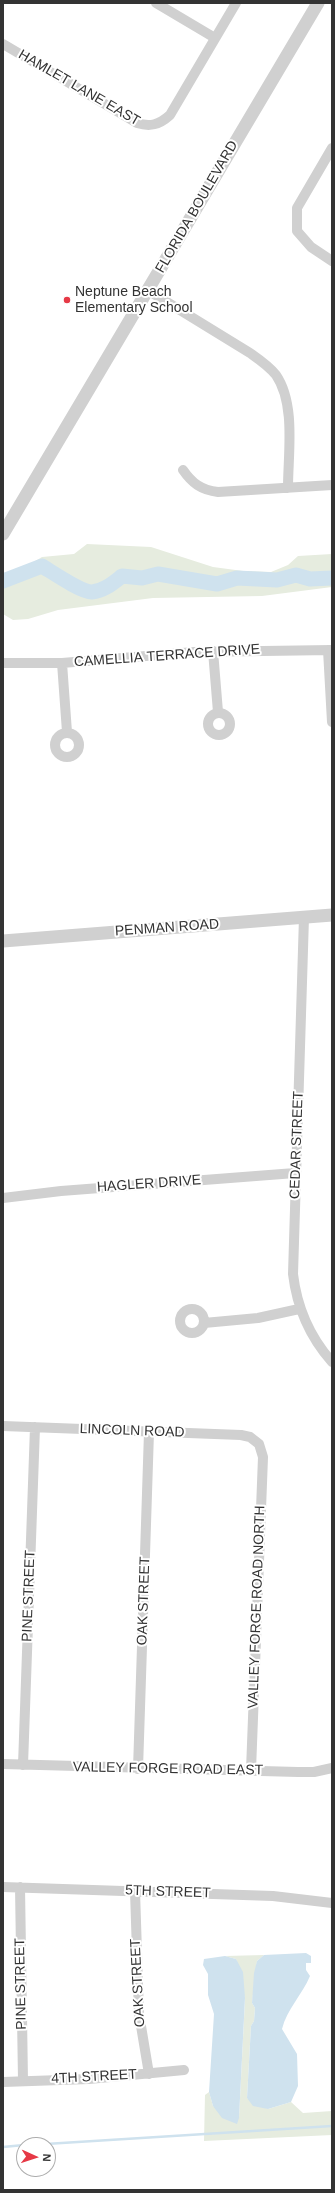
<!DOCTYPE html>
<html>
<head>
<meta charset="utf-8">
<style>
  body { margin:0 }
  #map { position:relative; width:335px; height:2193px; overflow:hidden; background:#fff; font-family:Helvetica,sans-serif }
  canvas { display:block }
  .frame { position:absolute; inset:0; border:4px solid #333; pointer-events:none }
  .north { position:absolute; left:16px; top:2137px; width:40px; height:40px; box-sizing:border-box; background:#fff; border:1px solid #adadad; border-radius:50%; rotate:93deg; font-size:11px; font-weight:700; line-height:16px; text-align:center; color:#333 }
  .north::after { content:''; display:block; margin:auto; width:14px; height:18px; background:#e63946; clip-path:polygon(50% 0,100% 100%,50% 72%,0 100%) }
</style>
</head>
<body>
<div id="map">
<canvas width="335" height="2193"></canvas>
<div class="frame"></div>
<div class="north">N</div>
</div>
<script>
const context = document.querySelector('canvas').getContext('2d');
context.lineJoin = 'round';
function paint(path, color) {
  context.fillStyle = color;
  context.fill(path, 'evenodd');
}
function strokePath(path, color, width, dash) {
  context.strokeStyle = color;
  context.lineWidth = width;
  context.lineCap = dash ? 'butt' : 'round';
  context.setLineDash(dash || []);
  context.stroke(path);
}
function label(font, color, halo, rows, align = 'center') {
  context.font = font + ' Helvetica,sans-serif';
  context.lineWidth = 4;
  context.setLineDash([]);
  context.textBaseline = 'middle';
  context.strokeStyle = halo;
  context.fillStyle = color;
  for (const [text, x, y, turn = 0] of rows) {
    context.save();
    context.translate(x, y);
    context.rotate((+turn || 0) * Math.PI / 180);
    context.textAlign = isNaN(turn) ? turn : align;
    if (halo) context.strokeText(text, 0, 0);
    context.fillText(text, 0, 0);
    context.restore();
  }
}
const green = new Path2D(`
  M87,544L151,547L213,567L243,571L271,572L288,565L298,556L332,554V587L262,596L153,598L58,610L28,619L13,620L3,614V576L27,566L42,557L74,554Z
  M264,1955L257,1961L252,2003L255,2008L254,2021L251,2026L247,2098L268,2109L291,2102L303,2113L332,2111V2135L204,2141L205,2095L209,2092L213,2106L239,2118L245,1999L236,1959L225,1956Z`);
const water = new Path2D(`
  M306,1953L311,1956V1963H306V1970L310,1976C302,1995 287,2009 282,2029L297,2054L298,2086L291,2102L268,2109L253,2106L247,2098L251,2026L254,2021L255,2008L252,2003L254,1973L257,1961L264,1955Z
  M225,1956L236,1959L243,1972L245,1998L239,2118L237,2124L222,2118L213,2106L209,2092L214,2014L208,1995V1974L203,1965L204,1959Z`);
const stream = new Path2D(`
  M30,2145L332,2126
  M3,2147L24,2145`);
const river = new Path2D(`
  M3,581L42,566C52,572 81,592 92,592C104,591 113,583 122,576L142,578L158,574L217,584L237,578L277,580L296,575L310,579L332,578`);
const minor = new Path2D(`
  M156,3L215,38
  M3,44L137,123C150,127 159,125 170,115L236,3
  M332,148L297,208V231L311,247L332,261
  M149,291L250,353C260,360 269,366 276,375C296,404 288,454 288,488
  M183,470C192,483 201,490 218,492L332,485
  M328,650L332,722
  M213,651L218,712
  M3,663H62L194,652L332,650
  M62,663L67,732
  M208 724a11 11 0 1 1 22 0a11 11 0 1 1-22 0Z
  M55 745a12 12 0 1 1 24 0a12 12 0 1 1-24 0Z
  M304,917L293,1274C297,1308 309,1336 332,1362
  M3,1198L61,1191L295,1173
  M180 1321a12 12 0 1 1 24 0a12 12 0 1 1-24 0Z
  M204,1323L258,1318L299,1309
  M3,1426L241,1435L250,1437L259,1444L263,1457L251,1770
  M3,1764L298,1772H314L332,1768
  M23,1765L35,1427
  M138,1769L149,1432
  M3,1887L273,1896L332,1903
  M20,1887L23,2081
  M135,1891L139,2014L149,2074
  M3,2082L89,2079L184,2070`);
const tertiary = new Path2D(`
  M3,534L318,3
  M3,941L332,915`);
const markers = [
  [67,300,4,"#e63946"]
];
const streetNames = [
  ["HAMLET LANE EAST",79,88,30],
  ["FLORIDA BOULEVARD",197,207,-60],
  ["CAMELLIA TERRACE DRIVE",167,656,-4],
  ["PENMAN ROAD",167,928,-4],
  ["CEDAR STREET",297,1145,-88],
  ["HAGLER DRIVE",149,1184,-4],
  ["LINCOLN ROAD",132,1431,2],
  ["PINE STREET",29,1596,-88],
  ["OAK STREET",144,1601,-88],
  ["VALLEY FORGE ROAD NORTH",257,1607,-88],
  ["VALLEY FORGE ROAD EAST",168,1769,1],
  ["5TH STREET",168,1892,2],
  ["OAK STREET",138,1983,-93],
  ["PINE STREET",21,1984,-91],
  ["4TH STREET",94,2077,-3]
];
const poiNames = [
  ["Neptune Beach",75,292],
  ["Elementary School",75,308]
];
paint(green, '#e6ecdf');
paint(water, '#cfe2ee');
strokePath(stream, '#cfe2ee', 2.5);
strokePath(river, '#cfe2ee', 15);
strokePath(minor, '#d0d0d0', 10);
strokePath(tertiary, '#d0d0d0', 13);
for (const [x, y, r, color] of markers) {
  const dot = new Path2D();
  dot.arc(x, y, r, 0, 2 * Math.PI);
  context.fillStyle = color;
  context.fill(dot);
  strokePath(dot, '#fff', 1.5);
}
label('14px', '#333', '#fff', streetNames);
label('14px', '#333', '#fff', poiNames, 'left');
</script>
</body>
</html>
